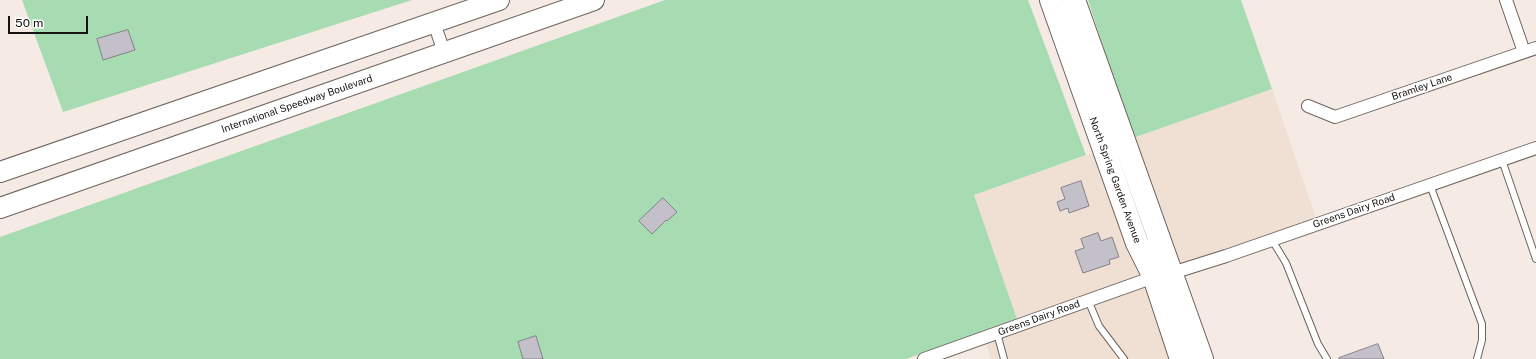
<!DOCTYPE html>
<html>
<head>
<meta charset="utf-8">
<style>
  body { margin:0 }
  #map { position:relative; width:1536px; height:359px; overflow:hidden; background:#f6ebe4; font-family:"Public Sans",sans-serif }
  canvas { display:block }
  .scale { position:absolute; left:8px; top:16px; width:80px; height:18px; box-sizing:border-box; border:2px solid #161310; border-top:0; padding-left:5px; font-size:12px; line-height:14px; white-space:nowrap; color:#161310; -webkit-text-stroke:3px #fff; paint-order:stroke }
</style>
</head>
<body>
<div id="map">
<canvas width="1536" height="359"></canvas>
<div class="scale">50 m</div>
</div>
<script>
const context = document.querySelector('canvas').getContext('2d');
context.lineJoin = 'round';
function paint(path, color) {
  context.fillStyle = color;
  context.fill(path, 'evenodd');
}
function strokePath(path, color, width, dash) {
  context.strokeStyle = color;
  context.lineWidth = width;
  context.lineCap = dash ? 'butt' : 'round';
  context.setLineDash(dash || []);
  context.stroke(path);
}
function label(font, color, halo, rows, align = 'center') {
  context.font = font + ' "Public Sans",sans-serif';
  context.lineWidth = 3.5;
  context.setLineDash([]);
  context.textBaseline = 'middle';
  context.strokeStyle = halo;
  context.fillStyle = color;
  for (const [text, x, y, turn = 0] of rows) {
    context.save();
    context.translate(x, y);
    context.rotate((+turn || 0) * Math.PI / 180);
    context.textAlign = isNaN(turn) ? turn : align;
    if (halo) context.strokeText(text, 0, 0);
    context.fillText(text, 0, 0);
    context.restore();
  }
}
const built = new Path2D(`
  M1272,89L1316,218L1224,250L1175,265L1130,139Z
  M1099,151L1146,273L1017,319L974,195Z
  M1151,285L1175,359H991L986,344Z`);
const green = new Path2D(`
  M22,0H412L63,112Z
  M665,0H1028L1086,155L974,195L1017,319L906,359H0V237Z
  M1088,0H1241L1272,89L1133,138Z`);
const building = new Path2D(`
  M128,30L135,50L103,60L97,39Z
  M1081,181L1089,206L1069,213L1068,208L1060,211L1057,202L1065,199L1061,188Z
  M663,198L677,212L667,221L666,220L652,234L639,221Z
  M1098,233L1101,241L1112,237L1119,257L1109,260L1110,264L1083,273L1075,251L1084,248L1081,239Z
  M536,336L543,359H523L518,342Z
  M1378,344L1384,359H1339V358Z`);
const lane = new Path2D(`
  M1502,160L1536,259
  M1430,185L1482,324V340L1477,359
  M1272,240L1286,263L1318,344L1327,359
  M1088,300L1099,326L1124,359
  M997,333L1004,359`);
const street = new Path2D(`
  M1506,0L1524,52
  M434,23L444,52
  M1308,106L1335,117L1536,48
  M1172,273L1226,256L1536,148
  M924,359L1154,277`);
const primary = new Path2D(`
  M0,172L499,0
  M0,208L594,0`);
const highway = new Path2D(`
  M1051,0L1137,243L1154,277L1181,359
  M1074,0L1202,359`);
const streetNames = [
  ["Bramley Lane",1422,87,-19],
  ["International Speedway Boulevard",297,104,-19],
  ["North Spring Garden Avenue",1115,180,70],
  ["Greens Dairy Road",1354,211,-19],
  ["Greens Dairy Road",1039,318,-20]
];
paint(built, '#f0dfd3');
paint(green, '#a7dbb2');
paint(building, '#c3c0ca');
strokePath(building, '#83818a', 1);
strokePath(lane, '#6b635d', 8);
strokePath(street, '#6b635d', 14);
strokePath(primary, '#6b635d', 22);
strokePath(highway, '#6b635d', 24);
strokePath(lane, '#fff', 6);
strokePath(street, '#fff', 12);
strokePath(primary, '#fff', 20);
strokePath(highway, '#fff', 22);
label('10px', '#161310', '#fff', streetNames);
</script>
</body>
</html>
